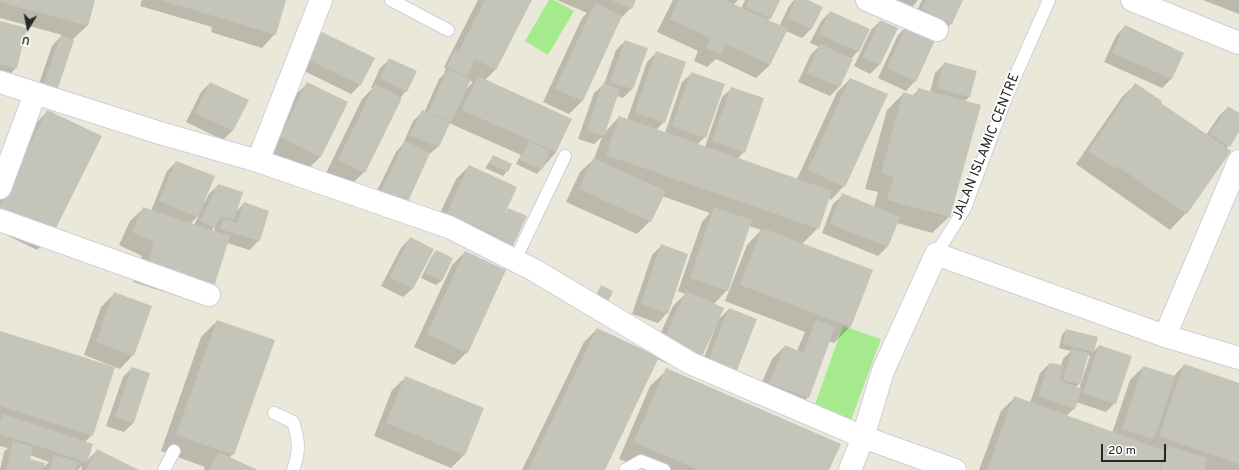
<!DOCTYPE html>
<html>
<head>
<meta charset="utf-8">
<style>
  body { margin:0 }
  #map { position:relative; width:1239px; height:470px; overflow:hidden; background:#eae8d8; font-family:Overpass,sans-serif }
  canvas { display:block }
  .north { position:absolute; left:8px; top:8px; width:40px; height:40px; -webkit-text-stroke:3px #fff; paint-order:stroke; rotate:190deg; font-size:11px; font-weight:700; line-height:16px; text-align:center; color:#272727 }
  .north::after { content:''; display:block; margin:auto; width:14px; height:18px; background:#272727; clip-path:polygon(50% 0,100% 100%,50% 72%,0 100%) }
  .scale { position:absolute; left:1101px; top:444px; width:65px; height:18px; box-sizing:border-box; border:2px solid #272727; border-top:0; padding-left:5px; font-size:12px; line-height:14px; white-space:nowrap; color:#272727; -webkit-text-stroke:3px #fff; paint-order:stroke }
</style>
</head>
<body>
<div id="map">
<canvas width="1239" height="470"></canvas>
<div class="north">U</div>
<div class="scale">20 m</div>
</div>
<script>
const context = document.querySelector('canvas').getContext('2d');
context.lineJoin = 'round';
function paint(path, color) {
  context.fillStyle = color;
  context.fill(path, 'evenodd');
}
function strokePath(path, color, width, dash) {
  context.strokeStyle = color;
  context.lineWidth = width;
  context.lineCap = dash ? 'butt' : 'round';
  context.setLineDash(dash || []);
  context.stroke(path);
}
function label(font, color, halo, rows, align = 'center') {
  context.font = font + ' Overpass,sans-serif';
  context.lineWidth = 3;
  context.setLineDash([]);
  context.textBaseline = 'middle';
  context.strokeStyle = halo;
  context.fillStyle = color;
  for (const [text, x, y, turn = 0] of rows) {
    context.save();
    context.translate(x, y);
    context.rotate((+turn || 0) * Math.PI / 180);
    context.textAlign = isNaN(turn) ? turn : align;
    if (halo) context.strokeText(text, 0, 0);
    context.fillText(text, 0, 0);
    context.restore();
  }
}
const pitch = new Path2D(`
  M549,0H554L574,11L548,55L525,41Z
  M843,326L881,339L851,420L814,407Z`);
const shadow = new Path2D(`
  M0,0H94L87,26L72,40L56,90L35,95L52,46L62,35L0,18Z
  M142,0H285L275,34L262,48L211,32L212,27L140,6Z
  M478,0H531L496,69L485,80L570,120L556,152L537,174L516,164L521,155L449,123L438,147L371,203L396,152L403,144L413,121L422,112L424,113L439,79L445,73L444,72L446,68L444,67ZM469,80L473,82L465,90Z
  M557,0H635L631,8L620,19L582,101L569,114L543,102L582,18L587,13Z
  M673,0H738L733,5L741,9L745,0H779L768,21L779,27L789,6L794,0H806L821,7L811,29L802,38L786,31L770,65L756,78L716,59L707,67L694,61L698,51L657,32Z
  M893,0H918L908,12Z
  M922,0H962L952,23L942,32L913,19Z
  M1203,0H1239V14Z
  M830,12L858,51L851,59L839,87L830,96L798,82L811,54L819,47L810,43L821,21Z
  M880,21L879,65L870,74L854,66L871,30Z
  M0,22L16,68L7,77L0,75Z
  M907,26L915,81L906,91L878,78L898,35Z
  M1125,26L1183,53L1171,79L1162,88L1104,62L1116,36Z
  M311,41L360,85L351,94L298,68Z
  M625,41L646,48L632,89L623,98L617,96L605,132L619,117L627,120L647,62L656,53L664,122L656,130L665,133L682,82L692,73L705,137L697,145L705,147L722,97L732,88L744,152L737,159L797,179L837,92L850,79L844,186L831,200L829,198L818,228L802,244L871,271L850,327L834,343L829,341L808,397L795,410L756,396L772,359L785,346L797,351L805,332L725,301L747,245L761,230L749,226L728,289L713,305L687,372L657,359L604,470H522L584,342L597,329L651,354L673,306L685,294L678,291L702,222L710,213L662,196L650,221L637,234L566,202L580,172L594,159L602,137L594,144L578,139L594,93L604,84L616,50Z
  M390,59L406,91L400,98L364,172L351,185L326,173L362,99L373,88H371L380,68Z
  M945,63L975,72L969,97L964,102L949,217L932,233L897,223L887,247L878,256L822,233L833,204L843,195L874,207L878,192L865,189L887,110L903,94L912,96L919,89L930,92L935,73Z
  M210,83L247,101L232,131L223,140L186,122L201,92Z
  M308,83L347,102L320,157L307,170L267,151L294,96Z
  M1136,84L1156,108L1206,135L1219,116L1228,107L1239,114V131L1226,149L1229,151L1186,213L1170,230L1076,164L1122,97Z
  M48,111L51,237L37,250L0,232V194L35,124Z
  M493,157L507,171L503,176L485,168Z
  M176,162L203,202H205L209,194L218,185L236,212L244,203L259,240L250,250L227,243L212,290L199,303L133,282L142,256L119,245L130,221L144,208L151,211L167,171ZM199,215L194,225L190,224ZM215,226L214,232L211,231Z
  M469,166L504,214L509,210V251L434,226L456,179Z
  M410,238L413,288L403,297L381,286L401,248Z
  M661,246L667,313L658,323L632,314L652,255Z
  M436,251L451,258L441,281L436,285L421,278L432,256Z
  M465,252L467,352L454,365L414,347L452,265Z
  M114,294L133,355L120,369L84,355L101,307Z
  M729,309L756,320L699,371L718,320Z
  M217,321L233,454L229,458L256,470H204L205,467L161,451L201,337Z
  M1066,330L1096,338L1092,353L1099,346L1115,403L1106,412L1076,402L1074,409L1066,416L1112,433L1130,380L1143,367L1173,377L1184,365L1239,384V470H979L1001,411L1014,398L1030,403L1040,373L1049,364L1061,366L1063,359L1071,351L1059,348L1062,335ZM1087,355L1090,356L1079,389L1075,388L1081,382Z
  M0,332L92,435L85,442L86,461L97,451L136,470H81L82,466L78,470H0L4,452L8,448L0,446ZM30,455L49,462L43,468L29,459Z
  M132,368L149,374L133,423L124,432L106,426L123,377Z
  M667,370L828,470H645L619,459L650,386Z
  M406,377L483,409L464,455L451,468L374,436L392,390Z`);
const building = new Path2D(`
  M0,0H95L88,26L0,2Z
  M161,0H286L276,35Z
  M485,0H532L496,70L459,51Z
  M611,0H636L632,9Z
  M679,0H725L788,29L770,65L726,44L721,54L706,48L711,38L670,19Z
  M749,0H780L771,19L746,7Z
  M795,0H808L823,7L812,29L787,18Z
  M926,0H963L952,24L922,9Z
  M595,3L622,16L583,101L555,89Z
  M830,11L870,29L859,52L819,34Z
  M880,20L898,28L880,65L863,57Z
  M0,21L27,28L17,68L0,64Z
  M907,25L936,38L916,82L887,68Z
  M1125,25L1184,53L1172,79L1112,53Z
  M320,31L375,58L361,85L306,59Z
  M61,35L74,40L57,91L43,86Z
  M625,40L648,48L633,89L610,82Z
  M820,44L853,59L840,87L807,73Z
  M455,50L475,59L467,76L447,67Z
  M656,51L686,62L665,123L635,112Z
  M389,58L417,71L407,92L380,78Z
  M944,62L977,71L970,97L937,88Z
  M448,69L471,79L451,122L428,112Z
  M691,72L725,84L706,138L672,126Z
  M478,76L572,119L556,152L462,110Z
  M850,78L888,94L845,187L808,170Z
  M210,82L249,100L233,131L195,113Z
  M307,82L348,102L321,157L280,137Z
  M603,83L620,89L604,136L587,130Z
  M1135,83L1162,101L1161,103L1231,151L1187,214L1117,166L1115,169L1088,151Z
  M375,84L402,98L365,173L338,160Z
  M731,87L764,98L745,153L712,141Z
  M918,88L981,105L950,217L887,200L894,176L881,173L903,92L916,96Z
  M1228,106L1239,113V132L1230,147L1210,134Z
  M47,110L102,136L51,238L0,212V205Z
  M422,110L450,123L439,147L410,135Z
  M619,116L832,191L819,229L606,155Z
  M405,141L430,153L406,206L380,194Z
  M529,141L550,151L542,170L520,160Z
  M493,155L512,164L508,172L489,163Z
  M593,158L666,191L651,222L579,189Z
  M176,161L215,176L198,217L159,201Z
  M469,165L517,187L495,235L447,213Z
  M218,184L243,192L234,220L220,216L215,228L200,221Z
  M842,193L900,217L888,247L830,224Z
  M244,202L269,211L260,241L220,229L224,219L237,223Z
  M143,207L230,236L213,290L146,269L154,242L132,232Z
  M714,207L752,220L728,291L690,278Z
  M508,208L527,216L510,252L492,243Z
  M762,228L873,270L851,327L740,285Z
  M410,237L434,249L413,289L390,277Z
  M661,244L688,254L668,314L641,304Z
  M436,250L453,258L442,281L425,273Z
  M465,251L506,270L468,353L427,334Z
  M601,285L613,291L607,304L595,297Z
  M686,291L724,308L701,359L663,342Z
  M114,292L152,306L134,356L96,342Z
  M729,308L757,319L736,373L708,361Z
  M217,320L275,340L234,455L176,435Z
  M816,320L835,327L809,398L769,383L785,345L803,353Z
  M597,328L659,357L605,470H528Z
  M1066,329L1098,337L1094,352L1063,344Z
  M0,331L115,367L93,436L0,406Z
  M1099,345L1132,356L1116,404L1083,393Z
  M1072,349L1089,353L1080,384L1063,380Z
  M1049,363L1063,365L1060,381L1082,389L1075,409L1038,396Z
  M1184,364L1239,383V464L1159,436Z
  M1143,366L1175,376L1154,439L1122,429Z
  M132,367L150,373L134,423L115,417Z
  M666,368L841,444L829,470H699L634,442Z
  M405,376L484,408L465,455L386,423Z
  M1014,396L1165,451L1159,470H987Z
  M3,414L93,444L87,462L0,434V423Z
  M13,441L33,447L30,459L45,463L43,470H6Z
  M1169,446L1207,458L1204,470H1160Z
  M97,449L139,470H86Z
  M218,452L227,456L258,470H210Z
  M54,455L78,462L75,470H50Z`);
const service = new Path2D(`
  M391,0L448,30
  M936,254L965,208L1007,95L1049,0
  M515,260L565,156
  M274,413L293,422C299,440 300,452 293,470
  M164,470L174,451
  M625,470L641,461L664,470`);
const minor = new Path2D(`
  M867,0L937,30
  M1132,0L1239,43
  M0,82L160,133L258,161L449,227L534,270L690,363L863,437L955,470
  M258,161L321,0
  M0,188L35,94
  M0,220L209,295
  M1165,336L1239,161
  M850,470L863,437L883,371L936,254L1165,336L1239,358`);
const streetNames = [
  ["JALAN ISLAMIC CENTRE",987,147,-68]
];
paint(pitch, '#a5eb8e');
paint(shadow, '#0003');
paint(building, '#c5c4b8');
strokePath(service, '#d0cde1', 14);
strokePath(minor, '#d0cde1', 24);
strokePath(service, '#fff', 12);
strokePath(minor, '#fff', 22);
label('14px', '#272727', '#fff', streetNames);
</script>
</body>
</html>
